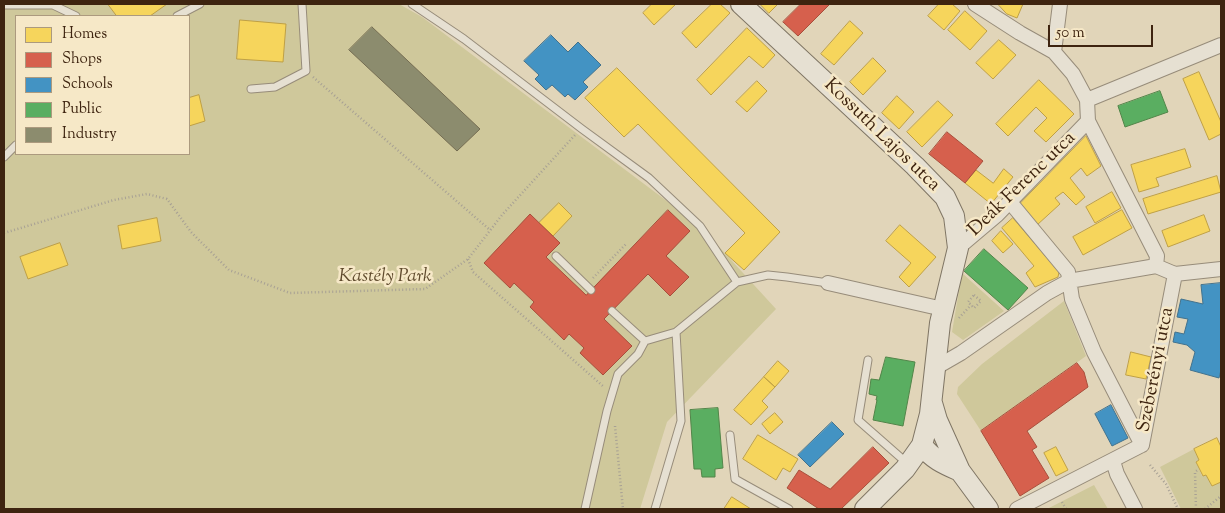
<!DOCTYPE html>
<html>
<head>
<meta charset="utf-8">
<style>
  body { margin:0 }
  #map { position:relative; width:1225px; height:513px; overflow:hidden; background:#e1d5b9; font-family:"Sorts Mill Goudy",serif }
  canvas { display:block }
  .frame { position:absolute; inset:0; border:5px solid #3e2410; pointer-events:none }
  .legend { position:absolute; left:15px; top:15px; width:175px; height:140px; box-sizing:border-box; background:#f6e8c7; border:1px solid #ac9a7e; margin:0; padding:6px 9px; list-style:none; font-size:15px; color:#3e2410 }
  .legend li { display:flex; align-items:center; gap:10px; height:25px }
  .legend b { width:25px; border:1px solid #ac9a7e }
  .scale { position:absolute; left:1048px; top:25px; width:105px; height:22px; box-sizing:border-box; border:2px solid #3e2410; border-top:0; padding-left:6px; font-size:15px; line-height:18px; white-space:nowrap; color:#3e2410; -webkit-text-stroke:4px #f6e8c7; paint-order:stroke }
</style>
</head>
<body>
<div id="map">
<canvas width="1225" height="513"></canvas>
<div class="frame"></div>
<ul class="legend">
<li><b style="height:14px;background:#f6d55c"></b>Homes</li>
<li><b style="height:14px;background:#d6604d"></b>Shops</li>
<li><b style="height:14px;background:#4393c3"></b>Schools</li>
<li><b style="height:14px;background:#5aae61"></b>Public</li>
<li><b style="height:14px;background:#8c8c6e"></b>Industry</li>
</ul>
<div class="scale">50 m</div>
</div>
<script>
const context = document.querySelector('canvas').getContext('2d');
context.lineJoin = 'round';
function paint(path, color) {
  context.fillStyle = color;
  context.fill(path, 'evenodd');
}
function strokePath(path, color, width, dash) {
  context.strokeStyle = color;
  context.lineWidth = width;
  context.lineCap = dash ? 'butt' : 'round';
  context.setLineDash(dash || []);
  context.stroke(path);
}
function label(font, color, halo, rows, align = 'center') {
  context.font = font + ' "Sorts Mill Goudy",serif';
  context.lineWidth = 5;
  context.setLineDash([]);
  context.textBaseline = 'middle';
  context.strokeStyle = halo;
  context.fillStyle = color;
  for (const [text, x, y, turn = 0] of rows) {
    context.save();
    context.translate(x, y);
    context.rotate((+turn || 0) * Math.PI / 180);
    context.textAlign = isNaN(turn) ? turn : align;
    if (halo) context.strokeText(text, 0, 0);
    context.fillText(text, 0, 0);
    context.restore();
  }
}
const green = new Path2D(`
  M4,4H399L422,17L700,226L776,309L667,422L640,509H4ZM16,16H189V154H16Z
  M962,273L1004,311L963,340L952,332Z
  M1064,301L1086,356L981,431L957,394L958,387L982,364Z
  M1194,449L1199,460L1196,462L1202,476L1206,475L1212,486L1221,482V509H1181L1160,467Z
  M1094,485L1108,509H1047Z`);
const homes = new Path2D(`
  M108,4H167L150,16H117Z
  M652,4H676L654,25L643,13Z
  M712,4H720L730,13L696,48L682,33Z
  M760,4H778L769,13Z
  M939,4H952L960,11L944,30L928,16Z
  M998,4H1023L1017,18L1007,14Z
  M965,11L987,31L970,50L948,30Z
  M240,20L286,24L283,62L237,59Z
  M850,21L863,33L834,65L821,54Z
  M747,28L775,55L763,68L749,56L711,95L697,80Z
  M999,40L1016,55L993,79L976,63Z
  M873,58L886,71L863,95L850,82Z
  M617,68L780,232L744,270L725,253L745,233L638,124L624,137L585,98Z
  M1199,72L1221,122V134L1209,140L1183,79Z
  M1039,80L1074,114L1046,142L1034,131L1047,118L1036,107L1008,136L996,124Z
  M757,81L767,91L747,112L736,102Z
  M199,95L205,121L189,126V98Z
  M897,96L914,112L899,129L882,113Z
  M938,101L953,115L922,147L907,132Z
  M1086,136L1101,166L1087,176L1081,168L1070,178L1085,197L1076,205L1063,192L1055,198L1060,204L1037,225L1019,205Z
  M1185,149L1191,167L1156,178L1159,186L1139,192L1131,165Z
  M1004,169L1013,177L991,204L965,183L976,170L993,183Z
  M1217,176L1221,192L1148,214L1143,199Z
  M1112,192L1121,208L1095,223L1086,207Z
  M559,203L572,216L553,236L539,223Z
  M1122,210L1132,228L1083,255L1073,237Z
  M1204,215L1210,231L1168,247L1162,231Z
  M157,218L161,241L122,249L118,226Z
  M1013,218L1059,272L1058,277L1035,287L1026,273L1034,266L1002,228Z
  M900,225L936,257L909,287L899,277L911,263L886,241Z
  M1001,231L1013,244L1003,253L992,241Z
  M60,243L68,265L28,279L20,257Z
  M1131,352L1151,357L1146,379L1126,375Z
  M778,361L789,371L775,387L764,377Z
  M764,377L775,387L762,401L768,407L751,425L734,410Z
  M775,413L783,422L770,434L762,424Z
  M758,435L798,459L790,472L783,468L776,480L743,459Z
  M1217,438L1221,447V482L1212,486L1206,475L1203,476L1196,462L1199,460L1194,449Z
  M1056,447L1068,470L1056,476L1044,453Z
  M732,497L751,509H724Z`);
const shops = new Path2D(`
  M801,4H830L798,36L783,22Z
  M947,132L983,161L965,183L929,154Z
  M668,210L690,231L666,256L689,277L670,296L648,274L604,319L632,346L603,375L580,353L584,348L569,334L564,340L530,307L534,302L514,283L510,288L484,263L530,214L560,243L546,257L586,295Z
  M1077,363L1084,372L1088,387L1027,431L1037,447L1032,450L1049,478L1020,496L981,431Z
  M873,447L889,463L841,509H819L787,488L799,470L830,489Z`);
const schools = new Path2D(`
  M551,35L568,52L578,42L601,65L583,82L588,87L575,100L568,94L565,97L552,85L546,90L535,79L539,75L524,61Z
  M1221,283V370L1219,378L1190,370L1195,352L1187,345L1173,342L1175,332L1184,334L1188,319L1177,317L1181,299L1203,304L1201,285Z
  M1111,405L1128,438L1112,446L1095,414Z
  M832,422L844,434L810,467L798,455Z`);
const public = new Path2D(`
  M1160,91L1168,112L1125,127L1118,106Z
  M984,249L1028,288L1008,310L964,271Z
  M886,357L915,362L903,426L873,420L877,400H876L877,396L869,394L871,379L879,380Z
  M718,408L723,468L715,469V477H702L701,469H694L690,410Z`);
const industry = new Path2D(`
  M372,27L480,129L457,151L349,50Z`);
const path = new Path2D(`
  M313,77L490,230
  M4,233L114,200L147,194L167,199L191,232L229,270L290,293L425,289L468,259L502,215L575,135
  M468,259L473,272L604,387
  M593,278L627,243
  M974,295L981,301L974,308L968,302Z
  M959,318L971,305
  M615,426L623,509
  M1150,465L1166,484L1178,509
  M1062,502L1066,509
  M1196,509L1195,472L1199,469
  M1205,509L1221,496`);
const lane = new Path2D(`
  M412,4L464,39L582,129L649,178L700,226L737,282
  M4,5H53L76,16
  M177,16L200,4
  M251,89L275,87L306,71L302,4
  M4,157L16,145
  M556,256L591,290
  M612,311L645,341
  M868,360L858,420L908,464
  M730,435L735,479L789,509
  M585,509L607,411L618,374L638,354L645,341L676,332L737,282L768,275L787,277L828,283
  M655,509L681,421L676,332`);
const street = new Path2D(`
  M975,4L1020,33L1054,52L1073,74L1087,100L1088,121L1157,256L1156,266
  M1054,52L1060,4
  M1087,100L1221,45
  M1010,202L1068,272L1072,299L1094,352L1142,445
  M958,248L997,215L1088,121
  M828,283L943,309
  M935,368L961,353L1047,293L1069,281L1156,266L1175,274L1221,269
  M1142,445L1175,274
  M1113,461L1117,474L1135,509
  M1017,509L1142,445`);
const secondary = new Path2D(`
  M741,4L915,166L945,197L954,216L958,248L940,323L930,414L922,445L905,469L865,509
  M932,403L937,420L960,471L988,509
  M922,445C932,459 944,464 960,471`);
const streetNames = [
  ["Kossuth Lajos utca",881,136,44],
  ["Deák Ferenc utca",1023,185,-44],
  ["Szeberényi utca",1157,370,-79]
];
const parkNames = [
  ["Kastély Park",385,278]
];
paint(green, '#cfc89b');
paint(homes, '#f6d55c');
strokePath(homes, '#bfa045', 1);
paint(shops, '#d6604d');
strokePath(shops, '#a84e3b', 1);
paint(schools, '#4393c3');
strokePath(schools, '#42728d', 1);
paint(public, '#5aae61');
strokePath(public, '#528549', 1);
paint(industry, '#8c8c6e');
strokePath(industry, '#756d52', 1);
strokePath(lane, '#978c7a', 9);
strokePath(street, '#978c7a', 16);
strokePath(secondary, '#7f7564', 22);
strokePath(path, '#a7a094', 2.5, [1, 2.5]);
strokePath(lane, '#e6e0d2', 7);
strokePath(street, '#e6e0d2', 14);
strokePath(secondary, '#e6e0d2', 20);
label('19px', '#3e2410', '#f6e8c7', streetNames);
label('italic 19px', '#5f4a2d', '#f6e8c7', parkNames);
</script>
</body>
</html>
